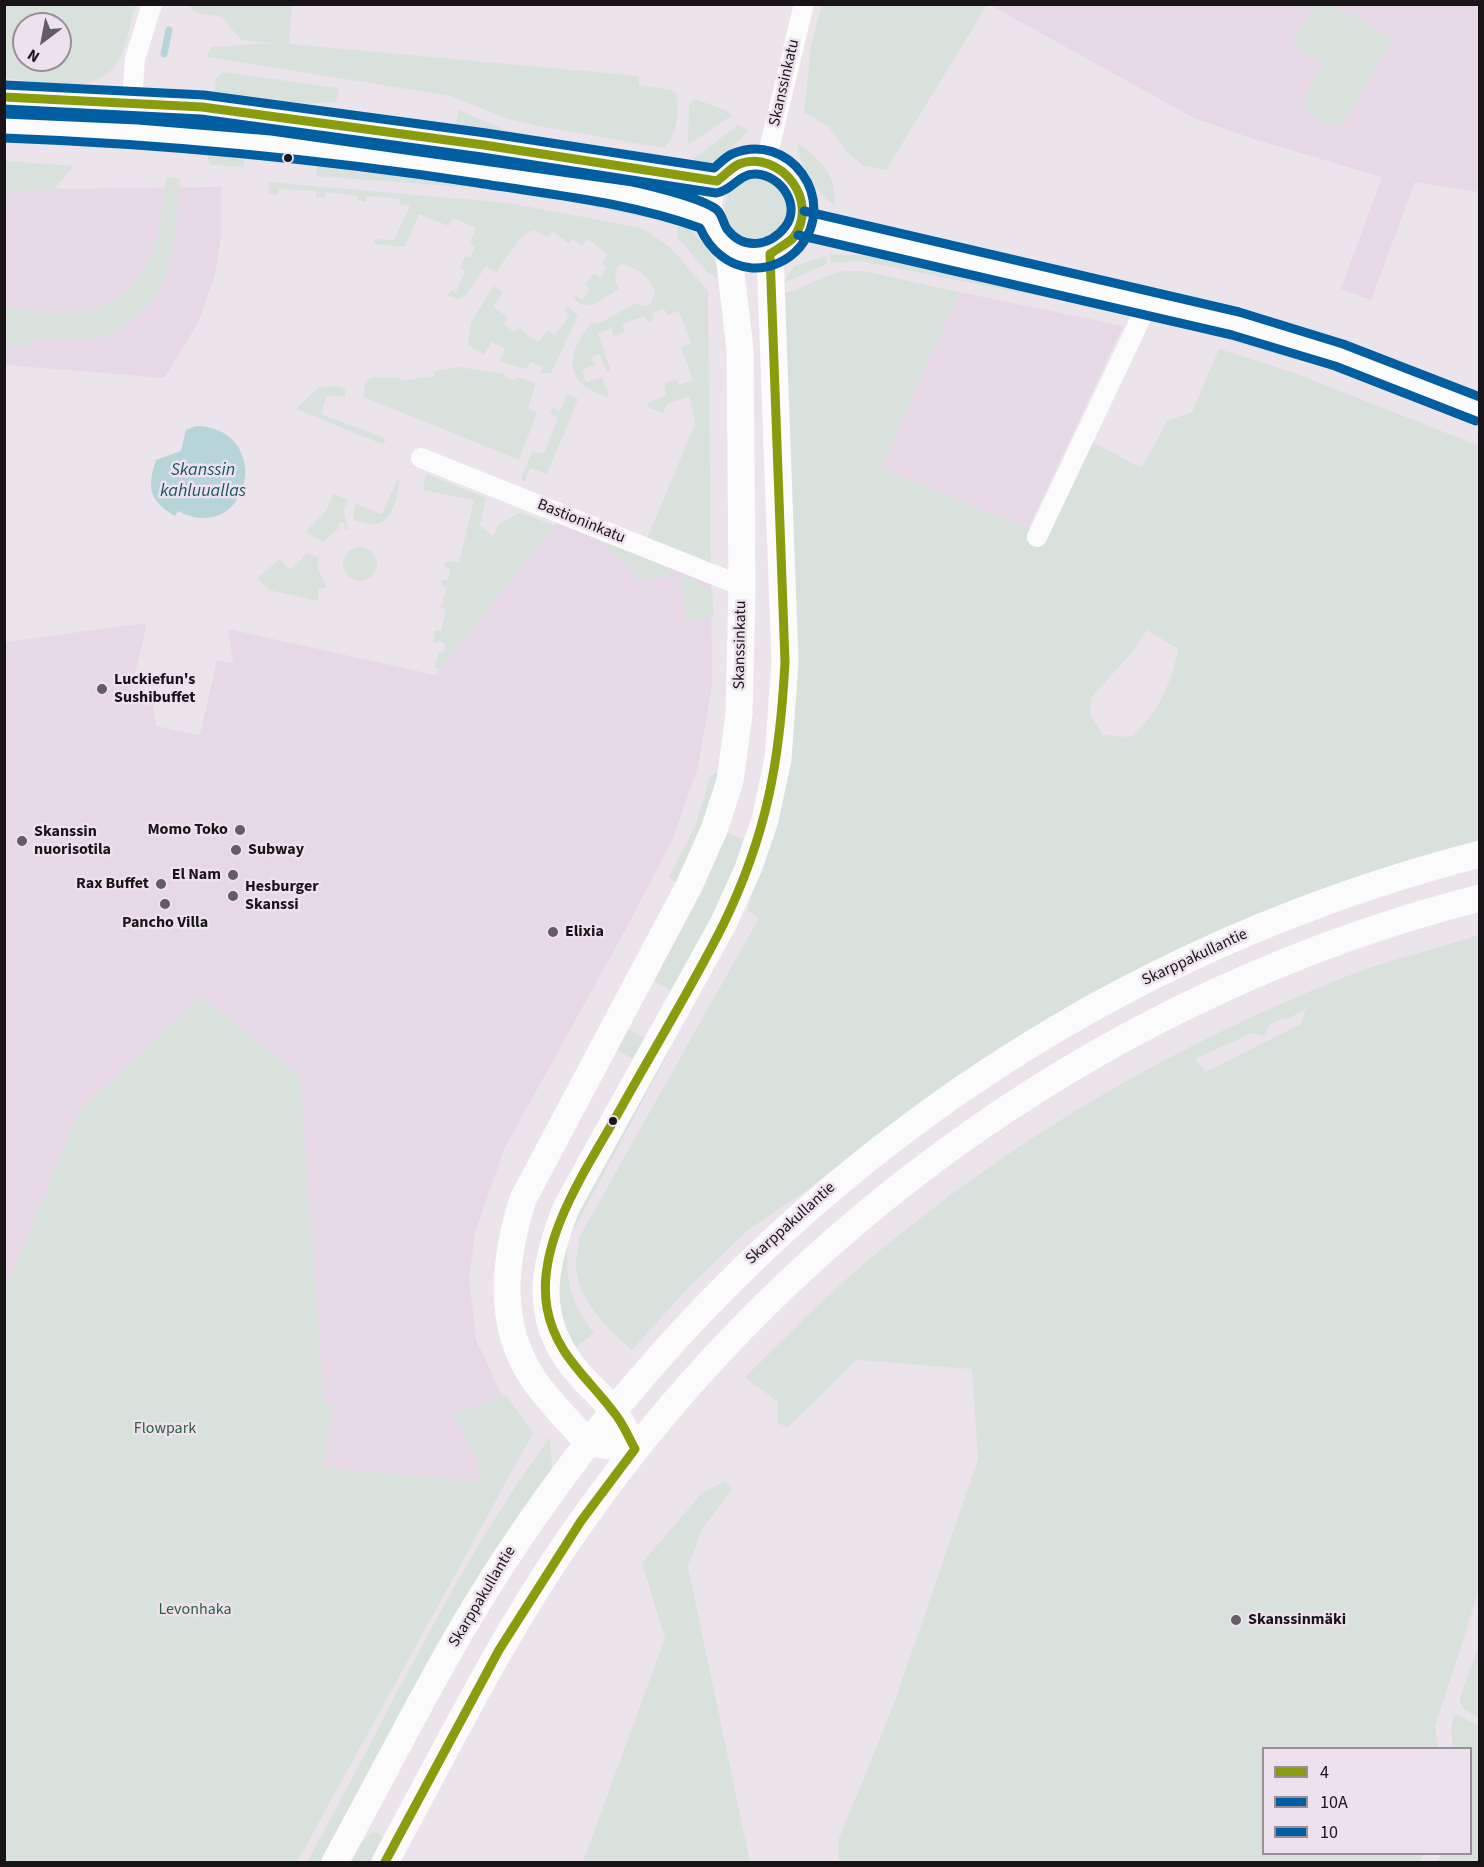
<!DOCTYPE html>
<html>
<head>
<meta charset="utf-8">
<style>
  body { margin:0 }
  #map { position:relative; width:1484px; height:1867px; overflow:hidden; background:#ebe4eb; font-family:"Source Sans 3",sans-serif }
  canvas { display:block }
  .frame { position:absolute; inset:0; border:6px solid #181418; pointer-events:none }
  .legend { position:absolute; left:1262px; top:1747px; width:210px; height:108px; box-sizing:border-box; background:#eee1ee; border:2px solid #988f98; margin:0; padding:8px 10px; list-style:none; font-size:18px; color:#181418 }
  .legend li { display:flex; align-items:center; gap:12px; height:30px }
  .legend b { width:30px; border:2px solid #988f98 }
  .north { position:absolute; left:12px; top:12px; width:60px; height:60px; box-sizing:border-box; background:#eee1ee; border:2px solid #988f98; border-radius:50%; rotate:212deg; font-size:16px; font-weight:700; line-height:24px; text-align:center; color:#181418 }
  .north::after { content:''; display:block; margin:auto; width:21px; height:27px; background:#625d62; clip-path:polygon(50% 0,100% 100%,50% 72%,0 100%) }
</style>
</head>
<body>
<div id="map">
<canvas width="1484" height="1867"></canvas>
<div class="frame"></div>
<ul class="legend">
<li><b style="height:8px;background:#899c0e"></b>4</li>
<li><b style="height:8px;background:#005ea1"></b>10A</li>
<li><b style="height:8px;background:#005ea1"></b>10</li>
</ul>
<div class="north">N</div>
</div>
<script>
const context = document.querySelector('canvas').getContext('2d');
context.lineJoin = 'round';
function paint(path, color) {
  context.fillStyle = color;
  context.fill(path, 'evenodd');
}
function strokePath(path, color, width, dash) {
  context.strokeStyle = color;
  context.lineWidth = width;
  context.lineCap = dash ? 'butt' : 'round';
  context.setLineDash(dash || []);
  context.stroke(path);
}
function label(font, color, halo, rows, align = 'center') {
  context.font = font + ' "Source Sans 3",sans-serif';
  context.lineWidth = 5;
  context.setLineDash([]);
  context.textBaseline = 'middle';
  context.strokeStyle = halo;
  context.fillStyle = color;
  for (const [text, x, y, turn = 0] of rows) {
    context.save();
    context.translate(x, y);
    context.rotate((+turn || 0) * Math.PI / 180);
    context.textAlign = isNaN(turn) ? turn : align;
    if (halo) context.strokeText(text, 0, 0);
    context.fillText(text, 0, 0);
    context.restore();
  }
}
const built = new Path2D(`
  M990,5H1479V192L1415,182L1371,300L1341,289L1382,177L1253,139L1194,118Z
  M221,187V236L215,275L198,323L164,378L5,365L4,193L54,189Z
  M959,292L1123,326L1028,529L881,468Z
  M568,508L698,562H711L712,686L698,767L673,838L628,925L504,1149L475,1233L469,1278L476,1340L507,1406L482,1482L322,1467L333,1405L324,1404L300,1076L79,1111L5,1291V642L147,623L129,700L152,698L156,726L200,735L217,660L233,663L228,629L435,675Z`);
const green = new Path2D(`
  M5,4H136V5C129,21 128,42 120,58C100,99 40,82 5,78ZM24,24H60V60H24Z
  M1315,4L1333,5L1393,39L1346,119L1338,126H1327L1305,111L1307,91L1323,63L1291,45Z
  M187,5H292L289,44L639,76V85L671,90L676,93C680,113 677,134 664,148L538,126L505,118L451,96L207,57L211,47L274,43L241,40L222,17L198,13Z
  M822,5H987L886,170L864,166L848,153L829,127L804,112L811,46Z
  M222,72L339,88L336,102L298,104L214,96L216,79Z
  M694,99L728,111L731,116L688,145L689,105Z
  M459,110L505,130L662,159L502,140L456,124Z
  M738,125L748,130C734,146 715,170 691,165L694,158Z
  M797,143C817,155 840,179 834,205C813,189 801,168 797,143Z
  M209,149L245,156L243,167L211,165L208,159Z
  M5,161L74,166L54,189L5,193Z
  M364,162L654,207L652,219L566,200L489,189L316,176L317,165Z
  M166,177L180,179C175,230 177,283 135,319C125,327 116,334 103,337C82,342 57,339 34,340L30,347L5,345V307C27,309 56,316 79,312C152,300 159,239 166,177Z
  M725 208a31 31 0 1 1 62 0a31 31 0 1 1-62 0Z
  M269,182L508,203L642,228L671,248L708,291L711,562H698L646,541L695,424L690,397L668,403L663,413L647,407L649,402L666,396L664,384L677,379L679,385L693,380L681,347L691,343L679,311L668,315L664,309L652,313L654,320L648,323L645,316L622,324L625,332L614,336L611,328L598,334L611,371L607,372L599,354L591,357L595,365L582,370L586,382L602,377L609,395L607,397C599,393 588,390 582,384C562,366 578,337 593,322L598,324L636,303L645,306L651,304L655,291C648,275 639,269 622,264L618,267L615,279L619,289C601,299 592,313 573,299L576,296L582,300L590,289L585,284L594,273L600,278L607,268L602,263L608,255L588,239L582,246L573,239L569,244L553,231L548,237L533,230L522,236L496,272L486,266L466,295L459,299L448,296L451,290L456,292L465,271L460,268L465,256L470,258L475,247L470,244L476,228L453,218L449,226L419,214L405,247L374,244L375,239L394,240L410,206L400,204V199L367,196L366,202L358,200V196L326,192L325,198L316,197V191L279,189L278,195L269,194Z
  M681,224C697,233 720,259 718,278L708,273L677,237L678,226Z
  M830,254L876,256L1123,308L1121,312L859,261L831,263Z
  M826,256L827,264L781,284L795,266Z
  M847,271H864L959,292L881,468L1047,536L1091,442L1142,468L1167,421L1192,412L1219,349L1295,373L1479,446V842L1367,874L1225,927L1085,996L947,1083L807,1190L748,1230L689,1287L632,1350C606,1327 581,1304 576,1269C575,1259 579,1246 580,1236L759,918L748,911L759,859L779,793L777,295C802,291 821,274 847,271ZM1147,630L1178,649C1171,684 1158,714 1131,737L1103,735L1090,715L1091,698L1133,651Z
  M494,286L503,293L493,306L508,318L504,324L514,332L518,327L538,342L548,330L555,335L570,315L564,310L568,306L578,316L551,373H541L543,367L530,362L527,369L500,362L505,349L491,342L484,355L468,345L471,322Z
  M1165,320L1228,334L1302,360L1299,361Z
  M459,367L505,374V378L515,380L516,377L536,383L528,408L537,412L519,460L364,397L365,382L372,377L400,378V381L435,376L434,371Z
  M340,386L345,389V397L327,395L321,414L382,437L386,441L382,444L296,409L319,387Z
  M567,394L578,399L547,474L530,468L525,481L521,479L532,452L544,453L558,418L550,413L552,408L560,411Z
  M426,474L486,498L480,525L493,536L499,524L521,512L554,526L440,669L435,667L439,652L444,651L446,645L441,641L433,643L435,630L441,631L446,609L440,608L447,587L441,585L442,579L448,580L450,569L444,567L446,561L459,563L474,500L423,490Z
  M397,480H400C397,494 394,524 374,524C368,524 362,521 355,521L353,514L356,504L382,514Z
  M333,494L348,500L344,511L348,529H344L345,523L340,522L339,528L323,542L306,531L326,511Z
  M593,536L665,566L675,576L637,580L633,577L635,573Z
  M343 564a17 17 0 1 1 34 0a17 17 0 1 1-34 0Z
  M307,553L319,558L317,566L326,587L318,590V601L269,590L257,578L280,559L288,568H293Z
  M681,573L712,591L714,617L685,620Z
  M721,769H725L680,887L669,877L695,826L710,777Z
  M722,831L749,841L718,910L674,992L650,979Z
  M1479,935V1590L1435,1727L1438,1748H1264V1854H1424L1419,1862H839L838,1841L894,1704L978,1459L972,1369L856,1360L788,1427L777,1423L778,1402L745,1377C778,1346 809,1312 843,1282C992,1151 1161,1050 1345,977C1388,960 1435,949 1479,935ZM1306,1008L1301,1024L1206,1072L1195,1059L1252,1033L1265,1036L1269,1025L1283,1018L1288,1019Z
  M201,996L300,1076L324,1403L334,1405L322,1467L481,1482L476,1457L453,1414L506,1395L533,1433L297,1862H5V1291L79,1111Z
  M625,1027L646,1039L635,1060L614,1048Z
  M661,1045L670,1050L568,1240C565,1279 569,1302 594,1333L576,1347L566,1332L558,1306L560,1236Z
  M550,1437L552,1470L495,1552L322,1862H307C386,1721 453,1569 550,1437Z
  M724,1481L732,1488L701,1531L688,1567L750,1862H583L665,1638L642,1563L702,1493Z
  M1479,1644V1718L1464,1709L1459,1701Z
  M1458,1715L1479,1726V1862H1436L1442,1854H1470V1748H1453L1451,1730L1454,1716Z
  M373,1831L384,1837L370,1862H350L361,1843Z`);
const water = new Path2D(`
  M196,426C276,428 250,548 178,511L175,516C148,500 147,488 156,460L181,451L186,430Z`);
const stream = new Path2D(`
  M164,54L169,30`);
const street = new Path2D(`
  M124,114L132,102L135,59L152,4
  M766,162L804,4
  M421,458L742,586
  M1037,537L1149,301`);
const secondary = new Path2D(`
  M4,97L202,107L484,145L717,181
  M4,126L79,128L275,144L358,153L631,194L660,201L709,219
  M708 209a48 48 0 1 1 96 0a48 48 0 1 1-96 0Z
  M801,223L1235,323L1339,355L1480,410
  M635,1449L588,1443C570,1422 549,1402 534,1380C496,1324 504,1260 523,1199L689,886L714,830L730,781L739,714L742,586L740,349L728,247
  M635,1449C628,1436 621,1420 612,1409C599,1393 583,1381 571,1364C532,1312 545,1261 567,1206L723,924L748,869L765,820L778,759L785,662L770,254
  M335,1862C391,1761 442,1655 506,1558C736,1208 1073,959 1480,854
  M385,1862C448,1747 505,1628 582,1521C795,1218 1120,989 1480,898`);
const bus1 = new Path2D(`
  M4,97L202,107L484,145L717,181C724,176 732,167 739,164C781,149 821,202 793,238C787,244 777,249 770,254L785,662C780,760 767,835 723,925C692,987 655,1047 621,1108C590,1164 535,1240 547,1308C555,1353 586,1376 612,1410C622,1421 628,1436 635,1449L581,1521L499,1650L385,1862`);
const bus2 = new Path2D(`
  M4,109L201,119L482,157L716,193C732,191 739,173 756,174C781,175 802,206 785,227C770,246 744,251 727,229C723,223 722,213 716,209C699,197 654,187 633,182L271,131L138,120L4,114
  M798,235L1232,335L1335,366L1476,421`);
const bus3 = new Path2D(`
  M4,138C164,144 321,159 478,183C553,195 628,202 700,228C710,250 728,266 752,268C770,269 788,261 800,247C839,199 789,130 732,154C725,157 719,164 714,168L486,133L204,95L5,85
  M804,211L1239,312L1343,344L1480,397`);
const markers = [
  [288,158,5,"#181418"],
  [102,689,6,"#625d62"],
  [240,830,6,"#625d62"],
  [22,841,6,"#625d62"],
  [236,850,6,"#625d62"],
  [233,875,6,"#625d62"],
  [161,884,6,"#625d62"],
  [233,896,6,"#625d62"],
  [165,904,6,"#625d62"],
  [553,932,6,"#625d62"],
  [613,1121,5,"#181418"],
  [1236,1620,6,"#625d62"]
];
const streetNames = [
  ["Skanssinkatu",785,83,-77],
  ["Bastioninkatu",581,522,22],
  ["Skanssinkatu",741,645,-89],
  ["Skarppakullantie",1195,958,-25],
  ["Skarppakullantie",791,1224,-42],
  ["Skarppakullantie",483,1597,-59]
];
const poiNames = [
  ["Luckiefun's",114,680],
  ["Sushibuffet",114,698],
  ["Momo Toko",228,830,"right"],
  ["Skanssin",34,832],
  ["nuorisotila",34,850],
  ["Subway",248,850],
  ["El Nam",221,875,"right"],
  ["Rax Buffet",149,884,"right"],
  ["Hesburger",245,887],
  ["Skanssi",245,905],
  ["Pancho Villa",165,923,"center"],
  ["Elixia",565,932],
  ["Skanssinmäki",1248,1620]
];
const parkNames = [
  ["Flowpark",165,1429],
  ["Levonhaka",195,1610]
];
const waterNames = [
  ["Skanssin",203,471],
  ["kahluuallas",203,492]
];
paint(built, '#e6d8e6');
paint(green, '#d9e1dc');
paint(water, '#b7d4d9');
strokePath(stream, '#b7d4d9', 7);
strokePath(street, '#fcfbfc', 20);
strokePath(secondary, '#fcfbfc', 27);
strokePath(bus1, '#899c0e', 9);
strokePath(bus2, '#005ea1', 9);
strokePath(bus3, '#005ea1', 9);
for (const [x, y, r, color] of markers) {
  const dot = new Path2D();
  dot.arc(x, y, r, 0, 2 * Math.PI);
  context.fillStyle = color;
  context.fill(dot);
  strokePath(dot, '#eee1ee', 2);
}
label('16px', '#181418', '#eee1ee', streetNames);
label('bold 16px', '#181418', '#eee1ee', poiNames, 'left');
label('16px', '#2e6040', '#eee1ee', parkNames);
label('italic 18px', '#1a575c', '#eee1ee', waterNames);
</script>
</body>
</html>
